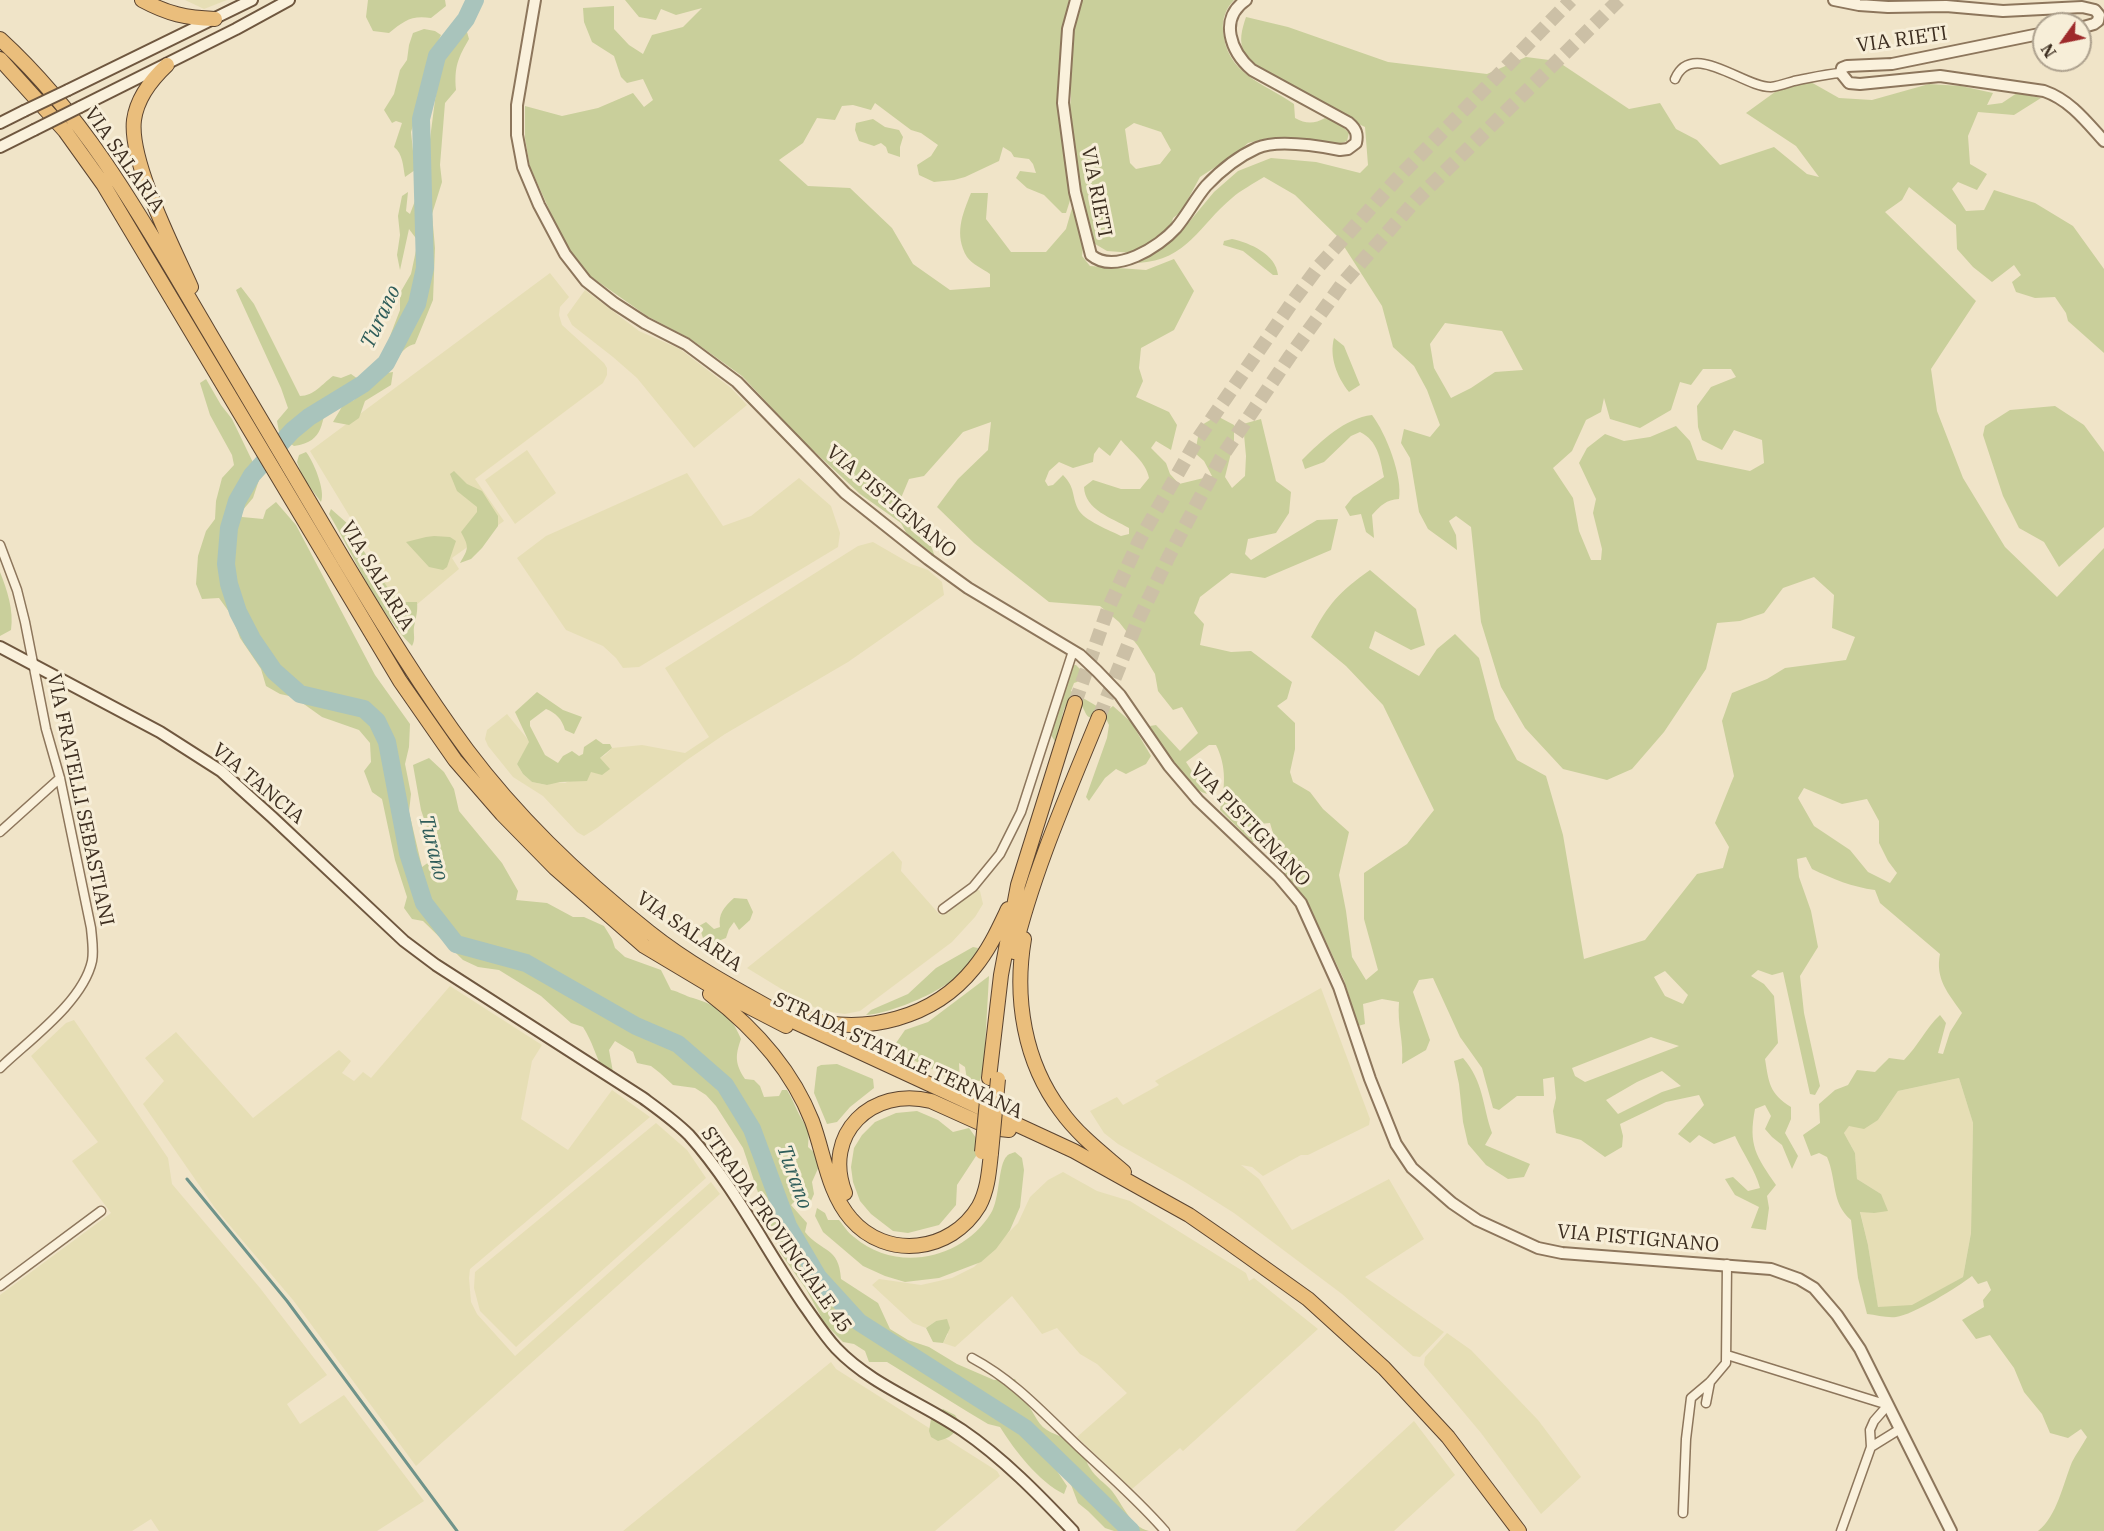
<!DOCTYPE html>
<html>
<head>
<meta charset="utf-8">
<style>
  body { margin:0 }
  #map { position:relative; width:2104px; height:1531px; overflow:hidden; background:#f0e4c8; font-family:"IBM Plex Serif",serif }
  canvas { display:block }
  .north { position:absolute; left:2032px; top:12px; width:60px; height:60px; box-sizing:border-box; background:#f7eed8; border:2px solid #ada18e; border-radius:50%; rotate:237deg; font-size:16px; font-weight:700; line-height:24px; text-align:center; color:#3d2e20 }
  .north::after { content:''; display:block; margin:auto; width:21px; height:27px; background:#9e2a2b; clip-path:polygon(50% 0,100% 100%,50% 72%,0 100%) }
</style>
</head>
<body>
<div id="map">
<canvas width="2104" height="1531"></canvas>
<div class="north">N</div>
</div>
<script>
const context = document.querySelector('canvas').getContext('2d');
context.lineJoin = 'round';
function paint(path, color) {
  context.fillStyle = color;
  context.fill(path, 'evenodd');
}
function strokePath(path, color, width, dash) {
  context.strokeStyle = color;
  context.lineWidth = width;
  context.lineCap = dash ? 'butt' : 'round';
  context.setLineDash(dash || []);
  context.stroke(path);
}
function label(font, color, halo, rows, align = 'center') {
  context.font = font + ' "IBM Plex Serif",serif';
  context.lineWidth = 6;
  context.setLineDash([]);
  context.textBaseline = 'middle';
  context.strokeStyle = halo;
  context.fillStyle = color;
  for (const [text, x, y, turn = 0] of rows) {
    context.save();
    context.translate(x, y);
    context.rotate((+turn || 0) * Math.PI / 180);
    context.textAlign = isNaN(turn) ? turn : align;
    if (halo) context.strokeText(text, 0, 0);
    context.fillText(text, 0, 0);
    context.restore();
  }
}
const farmland = new Path2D(`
  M185,0H227L204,9Z
  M550,273L569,297L560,307L559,315L562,325L604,363L607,368V375L603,383L475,479L504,521L452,558L459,569L402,617L377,579L384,573L310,451Z
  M585,290L639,331L680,349L731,388L747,405L694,448L637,378L613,357L572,325L567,315Z
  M527,450L556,493L515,524L485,480Z
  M687,473L723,526L751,516L799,478L831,506L840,533L838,547L639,667L623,668L616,658L603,646L566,630L517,558L546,536Z
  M873,542L911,564L928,570L942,582L944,595L848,662L725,734L687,760L597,828L584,836L577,832L543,796L513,777L488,746L485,739L487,730L507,714L530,742L517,764L523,774L532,782L547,785L555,782L565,783L591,771L596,773L600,758L605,755L612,748L642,745L685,753L709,737L665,668L858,546Z
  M893,851L902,862L901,871L940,915L976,888L980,891L983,904L975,917L952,942L860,1011L845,1014L824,1011L806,1004L747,968Z
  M450,986L542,1045L532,1061L521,1119L568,1150L612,1090L650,1117L470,1269L469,1278L471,1302L477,1314L515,1356L711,1182L720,1194L416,1466L293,1300L215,1208L143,1104L164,1081L145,1058L176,1032L253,1118L339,1050L351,1061L342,1073L354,1081L363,1072L371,1078Z
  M1321,988L1370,1119L1369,1125L1308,1155H1301L1263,1176L1252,1167L1241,1165L1259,1179L1292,1230L1389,1179L1424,1239L1365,1277L1444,1332L1420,1357L1413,1356L1342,1294L1234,1213L1185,1182L1118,1144L1104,1133L1090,1111L1117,1097L1123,1105L1159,1085L1155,1081Z
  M74,1020L168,1158L172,1184L260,1288L327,1375L287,1404L300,1424L344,1395L424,1501L377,1531H159L151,1519L132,1531H0V1295L111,1213L72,1161L98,1142L31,1056L66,1023Z
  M1959,1078L1973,1123L1971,1233L1963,1277L1912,1306L1878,1308L1868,1245L1860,1211L1874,1213L1881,1194L1857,1179L1855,1153L1844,1133L1849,1125L1878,1120L1898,1091Z
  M656,1123L687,1150L706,1178L516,1347L480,1311L474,1288L475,1272Z
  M1063,1172L1097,1191L1130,1201L1246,1273L1249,1281L1254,1278L1318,1329L1183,1451L1180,1448L1132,1489L1077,1437L1127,1393L1097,1364L1080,1354L1057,1328L1042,1334L1012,1296L955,1347L943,1343L948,1334L936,1321L926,1328L913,1323L872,1285L879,1279L921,1285L952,1278L974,1267L1018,1223L1030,1197L1048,1180Z
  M1447,1333L1471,1350L1538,1420L1581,1477L1541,1514L1481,1433L1424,1365L1425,1357Z
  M831,1362L836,1369L997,1471L1000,1476L935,1531H623Z
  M1414,1421L1455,1475L1394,1531H1295Z`);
const green = new Path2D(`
  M368,0H445L446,6L431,18C411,15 404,21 389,33L373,31L366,17Z
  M625,0H1069L1062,30L1059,65L1058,106L1073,191L1066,213H1062L1044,195L1027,188L1016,178L1020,171L1036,173L1033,164L1029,159L1014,157L1011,152L1003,147L999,161L965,177L954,180L934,182L919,175L917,165L931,156L938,145L921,133L911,130L875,103L871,110L853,105L842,106L835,120L817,118L803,143L779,160L808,186L850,188L892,228L913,264L950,290L990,287V274C983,269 972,264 967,257C954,235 962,215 971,193H988L986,219L1011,252H1046L1066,229L1074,201L1079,230L1084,239L1082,256L1090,266L1146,270L1174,259L1194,291L1174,330L1141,348L1139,368L1143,381L1136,397L1169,412L1177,425L1171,450L1156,441L1151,448L1166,463L1170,474L1179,484L1212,476L1204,461L1195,453L1200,426L1217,416L1234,425V441L1225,477L1232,488L1245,476L1246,456L1243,424L1261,419L1276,481L1291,492L1289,513L1276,533L1248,539L1245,554L1251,560L1317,520L1338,519L1331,550L1265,578L1231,573L1200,597L1194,613L1204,624L1200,645L1231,652L1251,651L1292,682L1287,699L1277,706L1295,723V749L1290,772L1293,782L1310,792L1323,809L1349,832L1339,875L1346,911L1352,957L1366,980L1378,970L1364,919V873L1407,844L1434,810L1383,705L1346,666L1311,637C1329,603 1339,592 1370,570L1416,609L1425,645L1411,650L1375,631L1369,648L1419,676L1437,649L1455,634L1479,658L1495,719L1517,760L1546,776L1563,835L1584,959L1645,940L1697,874L1723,868L1729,847L1715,823L1734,776L1722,721L1732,693L1767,679L1785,668L1846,660L1855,637L1832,628L1834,595L1814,577L1783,588L1764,613L1740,621L1717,623L1706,669L1664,732L1632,769L1607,780L1563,769L1525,728L1501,687L1481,622L1471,527L1456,516L1449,521L1456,535L1457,550L1428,529L1419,512L1410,458L1401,443L1404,429L1430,437L1440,425L1427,390L1414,366L1393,347L1382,306L1338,237L1295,195L1264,177C1253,184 1241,190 1232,198C1199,225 1188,260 1138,263L1180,233L1214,192L1238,171L1271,158L1316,162L1360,173L1368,165L1365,127C1336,112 1260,79 1245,54C1238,42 1242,29 1246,17L1288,27L1388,62L1487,74L1526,57L1557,61L1629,109L1660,103L1676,129L1697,140L1720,165L1774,147L1807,174L1819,177L1796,146L1746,113L1775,92L1809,81L1839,98L1872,100L1929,84L1961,86L1993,93L1987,105L2002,103L2017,93L2041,98L2014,115L1978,112L1968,136L1970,164L1987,174L1977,190L1958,182L1952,189L1966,211L1984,210L1994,190L2035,203L2073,226L2104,269V353L2068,321L2066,313L2055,297L2035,298L2016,292L2012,282L2021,275L2014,265L1992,282L1973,267L1957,249L1956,225L1909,187L1902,200L1885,212L1976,301L1931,369L1937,411L1963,478L2005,547L2057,597L2104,548V1531H2038C2057,1516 2063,1484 2072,1462C2076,1454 2082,1446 2087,1437L2081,1429L2068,1438L2050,1433L2042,1414L2024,1392L2014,1368L1990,1335L1976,1339L1962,1320L1984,1307L1983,1300L1991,1290L1987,1281L1978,1284L1972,1276C1958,1287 1913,1315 1896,1317C1887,1318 1876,1315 1867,1314L1858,1278L1851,1220C1831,1203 1837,1180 1827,1157L1819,1153L1811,1156L1803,1135L1820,1123L1819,1104L1835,1090L1848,1085L1857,1070L1875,1072L1889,1058L1904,1060C1918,1046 1926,1028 1940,1015L1946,1023L1938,1053L1943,1054L1950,1032L1962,1013C1948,993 1935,979 1940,954L1880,903L1875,890C1852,887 1833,879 1812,869L1806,857L1797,859L1799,877L1811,911L1818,947L1800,976L1804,1013L1820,1086L1815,1095L1810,1094L1783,972L1772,975L1758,970L1751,976L1764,984L1774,996L1778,1043L1765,1059C1769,1083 1769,1093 1791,1107V1119L1785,1133L1798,1156L1792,1169L1782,1145L1772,1137L1765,1129L1771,1116L1765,1105L1755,1109C1748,1145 1756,1156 1776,1185L1767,1196L1769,1208L1766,1230L1751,1228L1759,1207L1735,1195L1725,1179L1733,1177L1748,1191L1760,1188C1755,1169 1743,1154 1735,1136L1714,1144L1699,1135L1690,1143L1678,1134L1704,1105L1699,1095L1666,1102L1620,1124L1623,1136L1622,1147L1605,1157L1581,1140L1556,1133L1553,1111L1556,1098L1554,1077L1543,1079L1544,1096H1517L1499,1110L1493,1108L1482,1068L1460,1037L1433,978L1419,980L1413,992L1430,1040L1426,1050L1402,1064C1404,1040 1397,1025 1399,1002L1382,999L1363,1004L1365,1024L1358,1026L1344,980L1307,901L1270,854L1275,840L1270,823L1259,824L1260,842H1252L1220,810C1225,787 1227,767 1216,745H1209L1186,762L1207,794C1182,787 1162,748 1150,726L1156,725L1180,751L1198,733L1182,707L1173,710L1158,691L1155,674L1138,646L1119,622L1100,606L1049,602L974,543L937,507L958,479L988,450L991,422L963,432L924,476L909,479L901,498C912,518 929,535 935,557L908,536L901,523L860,494L801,439L742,376L689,338L647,316L590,276L568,251L530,167L525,138V106L562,116L598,108L633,93L644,107L653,100L643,79L627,83L621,77L614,56L592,42L584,22L583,8L614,6V29L629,45L643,54L652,35L683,27L702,8L676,15L661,9L656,20L639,17ZM1445,323L1502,331L1523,370L1495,372L1471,388L1451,398L1434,368L1430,344ZM1703,369H1731L1736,377L1711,387L1697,406L1698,427L1702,440L1722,450L1734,430L1762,440L1764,463L1750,471L1697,460L1690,441L1676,426L1650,437L1624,441L1605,434L1587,448L1579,463L1596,499L1593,513L1602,549L1601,560H1591L1579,531L1573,498L1553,468L1572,451L1586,420L1601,412L1604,398L1610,419L1640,428L1671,410L1680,382L1691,385ZM1121,440C1131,452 1146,462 1149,478L1140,489H1121L1093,480L1084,487C1085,510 1112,518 1129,528V534L1121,536C1111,531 1083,520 1078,509C1071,494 1076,489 1063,475L1053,485L1048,486L1045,481L1049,471L1059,462L1073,468L1093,462L1094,454L1099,447L1110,456ZM1804,788L1842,804L1867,799L1879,821V843L1888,861L1897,873L1890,883L1868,872L1850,850L1814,826L1798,798ZM1665,971L1688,995L1683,1004L1665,996L1654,977ZM1651,1037L1679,1046L1585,1082L1575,1076L1572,1068ZM1662,1071L1681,1086L1662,1092L1618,1114L1606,1100L1637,1082ZM1959,1078L1973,1123L1971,1233L1963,1277L1912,1305L1878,1307L1868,1245L1860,1212L1874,1213L1888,1211L1881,1194L1857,1179L1855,1153L1844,1133L1849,1126L1864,1129L1878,1120L1898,1091Z
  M1081,0H1234C1226,8 1222,19 1223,30C1226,74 1262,82 1294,104L1295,118C1306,124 1314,124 1325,118L1338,122L1349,133L1347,141L1334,146L1268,138L1248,143L1237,153L1200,177L1181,212L1173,218L1171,227L1162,236L1134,253L1107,251L1090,241L1068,117L1071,99L1069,73L1070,56L1075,22ZM1134,123L1161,132L1171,150L1160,164L1136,169L1130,163L1125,129Z
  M424,29L435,31L441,35L425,71L424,91L411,132L415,170L405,177C403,166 403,154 394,147L402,123L396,121L392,123L384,110L394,94L400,70L407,60L409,45L413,33Z
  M467,32L469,39C458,58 454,67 456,90L445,103L440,165L442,182L432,214L435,248L433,300L415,344C399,348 401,360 388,365L382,357L400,310V293L411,274L418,241L409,229L400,270L397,255L400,235L398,216L402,196L408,192L406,211L410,214L418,193L417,177L425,158L430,139L435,100L445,48L459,33Z
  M873,119L885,127L899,130L903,137L900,147V157L888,153L886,147L881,143L874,146L859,141L855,130L856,123Z
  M1232,239C1250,243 1276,254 1278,275H1273L1243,251L1223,245L1224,241Z
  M241,287L254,304L300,396C314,396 322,384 333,376L341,378L351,374L358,379L351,392L330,399C319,421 327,441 294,446L280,437L277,421L288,408L281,388L236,290Z
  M1334,338L1344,346L1360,385L1349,392C1337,377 1329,357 1334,338Z
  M393,372L391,385L365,401L359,418L349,425L333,422L343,405L354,400L370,386L374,375Z
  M206,379L221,405L232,419L260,477L253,498L242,511V517L263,519L266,510L276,502L296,525L375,675L410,724L409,747L405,764L411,794L409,812L422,867L429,862L432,842L421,810L413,765L429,758L444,772L454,789L459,811L502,863L518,891L516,900L547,903L573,917H584L604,926L612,939L615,948L625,957L661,970L671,990C680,992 685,996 693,998C718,1006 731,1014 741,1039C735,1056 735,1064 745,1079L754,1080L760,1086L764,1097L779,1096L782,1090H787C795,1103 799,1118 809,1130L808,1147L817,1155L820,1164L812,1182L814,1194L810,1203L796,1200L791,1205L807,1223L805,1232C822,1253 839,1246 841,1279L878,1303L890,1329L908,1340L929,1347L957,1364L994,1380L1015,1379L1021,1391V1399C1033,1406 1035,1423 1047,1430C1060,1438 1073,1438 1082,1451C1086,1456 1086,1463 1090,1468C1095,1477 1105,1483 1112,1491C1123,1505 1131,1527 1149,1531H1114L1105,1528L1088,1511L1078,1503L1070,1482L1061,1471H1057L1067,1486L1064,1494C1039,1482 1015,1451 1000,1427L988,1424L968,1412L887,1362H869L865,1351L854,1344L843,1342L825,1324L806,1289L779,1251L778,1235L768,1222L743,1148L716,1106L706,1095L695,1088L673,1085L660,1073L651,1066L637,1063L633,1052L615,1041L609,1050L613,1072L603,1071C596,1056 592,1041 583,1027L571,1023L541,996L499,970L478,967L463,960L423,921L412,919L404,908L407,897L395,860L382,799L372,792L364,771L371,762L370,743L359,730L322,717L294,697L280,694L266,686L261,669L240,638L232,616L219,598L202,599L196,584L198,556L206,531L215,519L216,501L222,478L234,465L232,455L210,415L200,383Z
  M2055,406L2084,425L2104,452V527L2059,567L2044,542L2019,528L2003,496L1983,435L1985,426L2010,410Z
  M1372,415C1386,433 1403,477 1399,499C1386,500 1381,505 1372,515L1374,538L1366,532L1361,514L1350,516L1345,507L1353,497L1384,477C1380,458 1378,441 1360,432L1351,436L1324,462L1305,469L1302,460C1321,441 1345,418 1372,415Z
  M306,452C313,460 326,491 321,502L303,478L297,462L299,455Z
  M454,471L467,484L482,491L498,516V526L482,548L471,559L460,563C469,548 469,547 461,532L477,512V507L457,491L450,474Z
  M331,509L348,524L372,565L388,588L403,602H417C418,611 416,617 414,627C413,634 416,639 412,646C376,609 355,558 329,514Z
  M434,536L450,537L456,541L447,567L443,570L429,567L406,542L426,537Z
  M0,572C7,590 14,610 11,630L0,636Z
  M1073,665H1076L1085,674L1077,682L1074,683L1071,691L1100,708L1108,710L1113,706L1131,722L1151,756L1146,764L1126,774L1116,769L1105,778L1089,801L1086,797L1107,738L1109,725L1106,719C1082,718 1090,718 1079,701H1069C1058,715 1064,728 1056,743L1049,732L1066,677Z
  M537,692L563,710L582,717L574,734L565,730C562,719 556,713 546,709L530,721V726L545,755L558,763L563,756L572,751L579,756L583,754L584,747L596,739L603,744H610L612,748L600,758L610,769L602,775L591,772L587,781L560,782L547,785L532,782L523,774L517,764L529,742L515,712Z
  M734,898L747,899L753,912L750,920L739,930L734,922L729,929L726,938L713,943L703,938L699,926L706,922L714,929L720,927C718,914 724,907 734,898Z
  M973,947L978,948C973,981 896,1013 866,1015L871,1010L908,994L936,968Z
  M989,976L984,1065L980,1081L967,1080L965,1067L959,1063L960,1083L949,1084L943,1074L902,1055L896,1043L905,1030L928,1022Z
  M1463,1058C1484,1082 1482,1105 1492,1133L1485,1145L1530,1164L1524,1177L1508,1179L1486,1165L1468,1144L1463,1122L1459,1084L1454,1061Z
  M837,1064L873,1079L874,1088L850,1107L837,1122L827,1124L814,1093L817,1067L821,1065Z
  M917,1111L938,1120L953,1132L969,1128L979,1142L976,1156L957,1185L956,1205L939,1225L908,1233L893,1231L871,1214L860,1201L853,1182L851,1167L854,1148L862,1135L875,1122L896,1113Z
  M1015,1152L1022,1158L1024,1170L1020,1207L1010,1230L996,1249L981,1262L939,1278L905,1282L885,1276L863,1266L823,1232L815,1216L817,1208L825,1213L828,1220H839C844,1226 848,1233 854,1237C897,1274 963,1259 991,1213C1000,1199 998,1164 1007,1156C1008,1154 1013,1153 1015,1152Z
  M947,1319L950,1328L943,1343L933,1342L926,1328L936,1321Z
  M943,1409L955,1415L960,1423C955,1434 950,1438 938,1441L931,1437L929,1431L931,1419Z`);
const stream = new Path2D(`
  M187,1179L287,1301L457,1531`);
const river = new Path2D(`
  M475,0L466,19L437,56L421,119L425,268L417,304L386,363L363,384L309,417L292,431L252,475L237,501L229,528L226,564L229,584L238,612L252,639L274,671L300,694L364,709L377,721L387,742L408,853L424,903L456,944L526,963L636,1026L678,1044L725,1085L752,1129L788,1226L818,1277L859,1322L1025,1428L1131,1531`);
const trunkTunnel = new Path2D(`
  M1075,703L1108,609L1139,541L1197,440L1293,301L1319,266L1395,181L1571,0
  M1099,717L1136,625L1169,556L1221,458L1290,356L1342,284L1415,201L1619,0`);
const minor = new Path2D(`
  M1675,79C1692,39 1744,88 1771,87C1779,86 1787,83 1794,81C1810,78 1825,74 1841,73
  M0,545L17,590L25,622L46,729L60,778L91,928C92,939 94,951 92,961C83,1002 29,1040 0,1068
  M0,832L60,778
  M943,909L973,887L1000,854L1021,812L1073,651
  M0,1286L101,1211
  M1727,1355L1888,1405L1874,1421L1870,1430L1871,1447L1841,1531
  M972,1358C1015,1381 1043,1413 1079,1447C1108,1474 1138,1500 1165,1531
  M1706,1403L1710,1382
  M1871,1447L1900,1429
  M1683,1513L1686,1439L1691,1398L1710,1382L1726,1363L1727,1264`);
const tertiary = new Path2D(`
  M535,0L517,105V135L523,167L539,205L565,254L586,281L614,303L645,323L686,344L737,382L845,493L928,559L968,588L1080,655L1097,671L1120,695L1169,766L1198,800L1279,877L1301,903L1339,987L1370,1079L1396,1144L1412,1168L1452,1203L1477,1220L1538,1248L1562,1253L1771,1269L1799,1279L1814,1288L1837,1315L1860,1349L1951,1531
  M1076,0L1068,29L1063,103L1075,192L1091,255C1115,275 1159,247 1176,228C1187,215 1195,199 1206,186C1221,170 1237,157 1257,148C1277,139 1319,146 1340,150L1348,149L1356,143C1358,134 1356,129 1349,123L1252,70C1231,52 1218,19 1246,0
  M1834,0L1859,5L1888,7L1946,6L2003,11L2082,7L2095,10L2099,15L2098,21L2094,24L2080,28
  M2044,33L1892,64L1847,66L1842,68L1841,73L1849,83L1860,84L1940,76L2044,91C2070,100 2086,121 2104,141`);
const secondary = new Path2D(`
  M68,90L252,0
  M80,107L236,29L289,0
  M0,123L24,111
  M0,147L34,130
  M0,647L160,732L221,771L272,817L404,941L436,965L643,1098C658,1109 675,1121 689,1135C735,1186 767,1252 806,1308C816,1322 825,1336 836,1348C871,1385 921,1402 962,1430C1003,1458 1039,1495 1073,1531`);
const trunk = new Path2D(`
  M142,0C168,14 186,18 215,19
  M0,39C90,121 148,229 209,332C254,408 299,484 344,560C383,625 422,689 467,750C518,818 582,879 649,932C694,968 747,995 797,1023L1074,1151L1189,1215L1228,1242L1308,1299L1384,1368L1448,1437L1519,1531
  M0,59L65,131L103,184L400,681L455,760L502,814L555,868L644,946L726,995L786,1026
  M167,65C151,80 137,98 134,120C129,161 173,247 191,287
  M1024,939C1014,998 1024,1062 1061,1111C1078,1135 1102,1153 1124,1172
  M1014,952C1033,872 1068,793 1099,717
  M710,994C753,1027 792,1070 812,1121C824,1153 828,1193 851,1219C886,1260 951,1253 979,1206C988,1189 989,1171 991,1153
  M804,1018C865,1036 934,1018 974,968C989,950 998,930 1008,909
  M989,1078L1001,975L1018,885L1075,703
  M845,1193C822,1134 872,1086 931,1101L991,1128L1009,1130`);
const secondaryBridge = new Path2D(`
  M24,111L68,90
  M34,130L80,107`);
const trunkBridge = new Path2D(`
  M982,1152L987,1101
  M991,1153L998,1079`);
const streetNames = [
  ["VIA RIETI",1902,40,-8],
  ["VIA SALARIA",124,160,55],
  ["VIA RIETI",1096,192,79],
  ["VIA PISTIGNANO",891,502,40],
  ["VIA SALARIA",377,576,59],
  ["VIA TANCIA",258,784,40],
  ["VIA FRATELLI SEBASTIANI",80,800,78],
  ["VIA PISTIGNANO",1250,825,46],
  ["VIA SALARIA",689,932,35],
  ["STRADA STATALE TERNANA",898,1056,25],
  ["STRADA PROVINCIALE 45",776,1230,55],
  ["VIA PISTIGNANO",1638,1239,5]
];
const waterNames = [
  ["Turano",381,317,-65],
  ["Turano",433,848,76],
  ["Turano",794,1177,70]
];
paint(farmland, '#e6deb5');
paint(green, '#c9cf9b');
strokePath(stream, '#6f938a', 3);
strokePath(river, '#a9c4bc', 18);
strokePath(trunkTunnel, '#ccc0a6', 14, [14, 7]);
strokePath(minor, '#8d765c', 11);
strokePath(tertiary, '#8d765c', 14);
strokePath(secondary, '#6f573f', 14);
strokePath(trunk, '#5b4430', 16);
strokePath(minor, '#faf1dc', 8);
strokePath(tertiary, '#faf1dc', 10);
strokePath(secondary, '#faf1dc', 10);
strokePath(trunk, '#eabe7c', 14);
strokePath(secondaryBridge, '#6f573f', 14, []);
strokePath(trunkBridge, '#5b4430', 16, []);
strokePath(secondaryBridge, '#faf1dc', 10);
strokePath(trunkBridge, '#eabe7c', 14);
label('20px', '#3d2e20', '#f7eed8', streetNames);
label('italic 21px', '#2f5d5a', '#f7eed8', waterNames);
</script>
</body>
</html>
